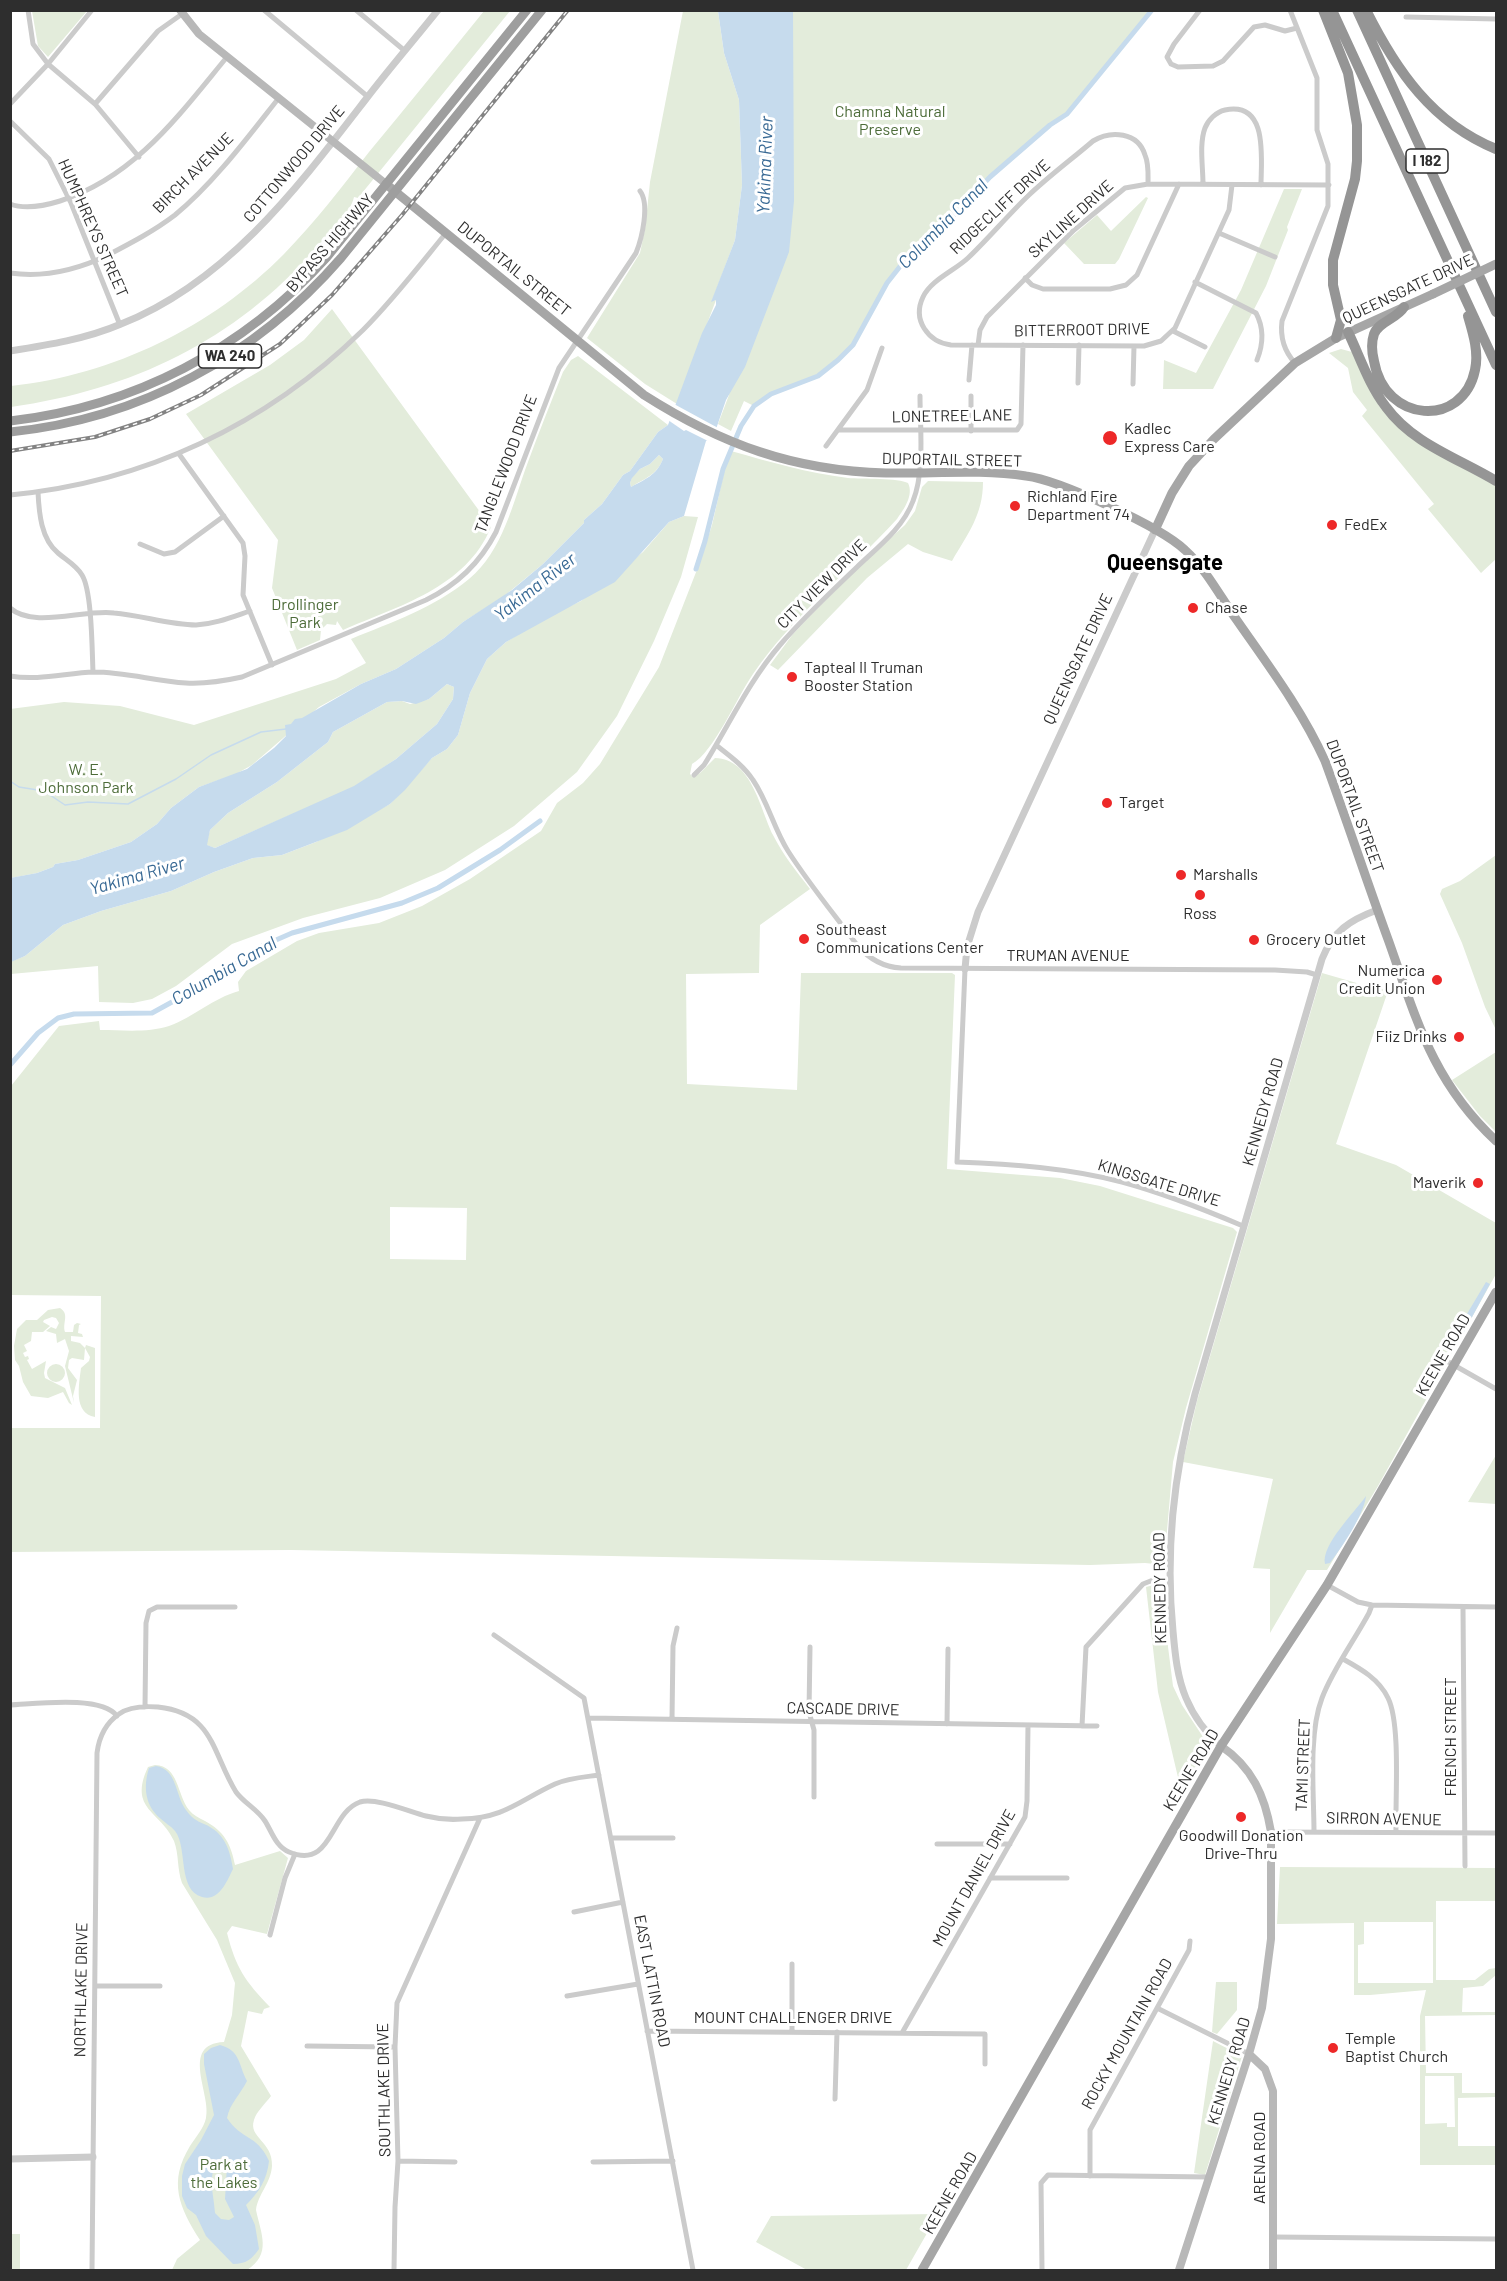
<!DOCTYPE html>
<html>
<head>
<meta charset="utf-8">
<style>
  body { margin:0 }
  #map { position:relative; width:1507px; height:2281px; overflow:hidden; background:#fff; font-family:Barlow,sans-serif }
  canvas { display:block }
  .frame { position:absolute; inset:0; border:12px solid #2e2e2e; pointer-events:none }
</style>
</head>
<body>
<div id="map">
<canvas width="1507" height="2281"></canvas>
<div class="frame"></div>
</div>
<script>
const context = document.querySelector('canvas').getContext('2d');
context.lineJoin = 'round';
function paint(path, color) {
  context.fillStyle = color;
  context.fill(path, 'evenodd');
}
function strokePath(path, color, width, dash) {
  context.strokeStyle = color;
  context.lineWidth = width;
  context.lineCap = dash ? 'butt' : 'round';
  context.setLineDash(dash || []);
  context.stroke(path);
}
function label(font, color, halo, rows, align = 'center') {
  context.font = font + ' Barlow,sans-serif';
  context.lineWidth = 6;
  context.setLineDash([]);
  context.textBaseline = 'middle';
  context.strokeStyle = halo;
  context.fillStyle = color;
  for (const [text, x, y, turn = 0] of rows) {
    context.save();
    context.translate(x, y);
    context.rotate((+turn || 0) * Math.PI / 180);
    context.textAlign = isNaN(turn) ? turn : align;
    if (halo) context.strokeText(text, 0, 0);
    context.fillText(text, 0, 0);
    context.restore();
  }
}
const green = new Path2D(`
  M32,11H87L48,57L38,46Z
  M484,11H510L358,198L354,197C351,213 327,236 316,248C235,341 131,390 11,407V386C113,375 212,327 284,254C315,222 342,187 369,152C408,105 446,58 484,11Z
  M683,11H718L724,53L739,100L742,185L735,240L712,301L716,300L677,404L645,384L587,338L640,253L645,229L650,182Z
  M780,11H1152L1067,114L1050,125L990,177L936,234L913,250L887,283L853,345L838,360L818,376L771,394L754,406L744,401L731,431L718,424L729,395Z
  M1284,189H1302L1287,227L1288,230L1266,286L1213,389H1163L1164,360L1196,373L1241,290Z
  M1146,197L1148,198L1119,259L1115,264H1084L1064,243L1097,215L1111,231Z
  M332,309L491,527C466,588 398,606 343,630L337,621L336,625L327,624L321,630L320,640L297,650L272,588L278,540L186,414L270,365L304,340Z
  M1341,349L1352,352L1379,406L1496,486V559L1481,573L1428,509L1434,504L1362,416L1367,410L1353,392L1348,368L1329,353Z
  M578,356L668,425L658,432L630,471L623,475L602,504L584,520V523L543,564L503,597L463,622L444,638L396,669L361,684L319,707L252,765L236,774L199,787L171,808L157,824L131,842L78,860L55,864L53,867L37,873L11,878L10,709L64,702L120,706L194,725L336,679L366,663L351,639C392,622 434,608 469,579C503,551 513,502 528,462C539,432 551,402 563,372L571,360Z
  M731,451C770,462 808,473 848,478C862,479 899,478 908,483C914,495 904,509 897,519C849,571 793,616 753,674C737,697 714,752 692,764L690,774L693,777L700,773L715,758C752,759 760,809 773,835C783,855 797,872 810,889L760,925L759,973L686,974L687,1084L797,1090L801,973H952L955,975L947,1169L1060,1178L1100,1186L1233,1228L1237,1232L1186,1408L1173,1462L1164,1565L1145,1563L1090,1565L291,1550L11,1552V1428H100L101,1296L11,1295V1086L59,1026L99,1021L100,1030C122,1030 148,1033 169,1026C194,1017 213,998 239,991L238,982L246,971L297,941L319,933L379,923L422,906L470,879L541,831L557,803L583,783L600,764L659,667L700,562L712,525L726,464ZM390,1207L467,1208L466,1260L390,1259Z
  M659,455L663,459C656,476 645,478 631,487L630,483L632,477L640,469L650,464Z
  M928,481L983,482C983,515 968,533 952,561L923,552L908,544L867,578L778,670L770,665L793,634L813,613L869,557L905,525L915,511L922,487Z
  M684,516L698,517L681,577L654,641L617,716L577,772L514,826L445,870L380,898L303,918L232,944L176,986L152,999L133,1003L99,1002L98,966L11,974L10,962L25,956L63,925L101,911L171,891L214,872L253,858L282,855L316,842L390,804L432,758L447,749L458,735L470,693L487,659L506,642L547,617L581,601L643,552L669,522Z
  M447,684L454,687L453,699L437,724L396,759L354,787L215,848L206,845L210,830L228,813L277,782L328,742L333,732L387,702L402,701L410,704L429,699Z
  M1496,855V1030L1485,1007L1462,943L1440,894L1442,889L1460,881Z
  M1322,973L1374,988L1390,985L1336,1144L1396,1165L1496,1223V1274L1378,1486L1327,1570H1307L1270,1633V1569L1253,1568L1273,1479L1183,1462L1197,1401Z
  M1496,1052V1132L1480,1116L1452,1080Z
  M60,1308C70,1314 62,1323 65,1332H73L74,1325L77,1323L81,1324L79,1325L78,1333L82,1334L83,1337L71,1336V1341L80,1343L85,1348L86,1345L95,1348V1417C73,1413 79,1385 81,1368L89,1361L90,1357L85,1348L84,1360L72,1358L69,1360L68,1368L77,1380L73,1396L74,1403L65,1366L69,1351L65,1339L57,1343L56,1334L46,1331L51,1327L56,1329L59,1323L56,1318L52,1317L44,1320L43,1322L50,1326L43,1332H32L31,1341L24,1345L27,1351L23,1353L25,1357L28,1356L29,1359L27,1360L32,1369L46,1361L44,1373L45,1378L65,1388L72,1405L69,1403L63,1392L48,1398L31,1396L23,1382L19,1366L15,1360L14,1346L17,1329L26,1320H37L48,1310Z
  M47 1373a9 9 0 1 1 18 0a9 9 0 1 1-18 0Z
  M1496,1455V1504L1468,1502Z
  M1165,1582L1166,1631L1173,1686L1182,1705L1205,1740L1207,1748L1182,1789L1180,1786L1158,1692L1146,1587Z
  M155,1765C179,1766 177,1795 189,1810C193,1815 199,1818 205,1821C224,1831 231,1844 235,1865L280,1851L288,1858L267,1934L232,1926L227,1933C236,1968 245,1981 270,2007L264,2009L262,2014L248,2011L241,2046L271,2096C266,2103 256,2112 254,2120C248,2138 273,2141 272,2166C271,2183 258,2194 256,2210C261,2234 272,2254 247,2270H172L177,2259L200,2240C179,2207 168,2182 190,2146C195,2138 204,2128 206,2118C212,2095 179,2044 224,2042L232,2015L235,1983L217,1940L182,1883C177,1869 179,1854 174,1841C161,1811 128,1810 148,1767Z
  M1280,1867L1496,1868V1901H1436V1980H1475L1489,1969L1496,1968V1975L1483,1986L1463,1988L1462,2012H1496V2015L1425,2016L1426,2073H1462V2093H1496V2097L1458,2098V2146H1496V2165H1420V2016L1426,1990L1370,1995H1354V1923L1277,1924ZM1364,1922H1433V1983H1358V1945L1364,1944ZM1425,2076H1454L1455,2127H1447V2123L1425,2124Z
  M1216,1982H1237V2010L1217,2034L1212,2032Z
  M1213,2041L1242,2056L1205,2175L1194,2173Z
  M938,2214L906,2270H807L756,2242L771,2216Z
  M11,2234H20V2270H11Z`);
const water = new Path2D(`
  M718,11H793L794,201L789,252L745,367L726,400L714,435L706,441L684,516L669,522L615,582L506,642L487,659L470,693L458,735L447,749L432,758L405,790L390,804L347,830L282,855L253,858L214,872L171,891L101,911L63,925L25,956L11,962L10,878L37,873L53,867L55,864L78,860L131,842L157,824L171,808L199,787L247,769L274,748L286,736L285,725L291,724L295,719L302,718L361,684L396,669L444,638L463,622L512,590L543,564L584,523V520L602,504L623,475L630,471L658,432L668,425L702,333L716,305V300L711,302L735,240L742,185L739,100L724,53ZM659,455L663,459C656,476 645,479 631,487L630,483L632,478L640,469L650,464ZM447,684L454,687L453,699L437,724L396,759L354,786L215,848L207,845L210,830L228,813L277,782L328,742L333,732L387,702L402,701L416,704L429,699Z
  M1486,1282L1490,1284L1453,1352H1447L1449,1344Z
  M1366,1496C1364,1515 1342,1547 1330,1563L1325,1564C1321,1545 1355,1512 1366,1496Z
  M156,1766C177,1769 175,1795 186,1810C191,1817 196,1821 204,1824C224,1832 230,1849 233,1869C227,1881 219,1902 202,1897C177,1890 188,1847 175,1831C171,1826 165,1823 161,1819C145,1806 143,1787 149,1768Z
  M220,2045C241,2051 238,2064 247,2081C240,2095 230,2103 227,2118C241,2140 257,2134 269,2161C267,2180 259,2192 246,2205L255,2225L259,2249C252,2259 246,2264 233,2264L206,2236L196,2215L187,2208L182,2196V2176L185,2164L201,2140L214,2115L204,2064V2054L211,2048ZM223,2156L227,2165L225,2199L234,2217L229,2220L221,2219L215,2213C214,2192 205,2172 223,2156Z`);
const pier = new Path2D(`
  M674,404L720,429L717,437L710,442L686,430L684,431L668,420Z`);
const stream = new Path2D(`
  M10,781L19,787L44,791L65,805L88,802L128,804L176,779L211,755L261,732L286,729`);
const canal = new Path2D(`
  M696,569L705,541L723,469L741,426L754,406L771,394L818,376L838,360L853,345L887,283L913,250L936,234L990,177L1050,125L1067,114L1152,10
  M10,1065L38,1033L58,1018L74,1014L152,1013L212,980L260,947L292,933L402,903L438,888L500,850L540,821`);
const minor = new Path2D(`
  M28,10L33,44L48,64L95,104L139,157
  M264,10L367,96
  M356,10L405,51
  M1200,10L1174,44L1167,57L1171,64L1178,67L1213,66L1223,61L1254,27L1265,25L1285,31L1297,28
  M1290,10L1317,78V130L1328,164V206L1282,321C1280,337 1284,351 1295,363
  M1406,17L1496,19
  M10,104L48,64L92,10
  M95,104L158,31L182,14
  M10,121L49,159L71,203L120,325
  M1148,184C1148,174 1149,164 1145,155C1138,132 1111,130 1093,141C1072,159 1049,176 1029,195C1008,215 989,238 968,258C954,271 931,280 923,297C912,320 928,342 951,345L1144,346L1161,341L1175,328L1229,210L1232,185
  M1203,184C1203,167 1199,144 1205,128C1208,120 1216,112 1225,110C1269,101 1261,159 1261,185
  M10,204C26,210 44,206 60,201C135,177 179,115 227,57
  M1219,233L1275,257
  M10,273C45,278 77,270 108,255C131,243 154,231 175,215C213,184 248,137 278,99
  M1025,278L1032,285L1043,289H1110L1126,285L1137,275L1179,184
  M1195,282L1256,313C1264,328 1263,345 1257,360
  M1173,331L1205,347
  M978,345L980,330L987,317L1074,230L1125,188L1148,184L1329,185
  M969,380L972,345
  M1078,383L1079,345
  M1133,384L1134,346
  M971,396V431
  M838,430H1017L1021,424L1023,345
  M826,446L867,390L882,348
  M179,454L243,543L245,556L243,595L272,665
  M38,492C39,513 41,539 58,553C66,560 76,565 82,575C92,591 92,650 93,672
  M10,495C145,482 266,425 363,330C393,300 419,266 446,233
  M140,544L164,554L175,552L224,516
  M10,608C34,629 83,609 114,613C141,615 169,625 196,625C215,624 232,617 250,611
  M10,676C38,681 66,673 94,672C125,672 155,681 186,683C205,684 224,681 242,677L426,600C457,585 480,563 496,532L559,368L636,253C642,238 650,204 640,191
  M716,745C730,756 744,766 753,780C768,802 774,829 788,851C809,884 834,914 857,945C869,959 883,967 901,968L1275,970L1307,972L1317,975
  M694,775L704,765C729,725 749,681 780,645C804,617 831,592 857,567C878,547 903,528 913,501C925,471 920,428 920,396
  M965,969L957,1162C1012,1164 1068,1168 1122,1182C1163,1193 1203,1209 1243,1226
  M1438,1356L1496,1389
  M1327,1585L1358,1602L1372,1605L1496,1607
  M1463,1607L1465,1866
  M494,1635L584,1698L693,2270
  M810,1647L809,1712L814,1730V1797
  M1343,1659C1361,1669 1379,1679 1388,1698C1401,1724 1395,1800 1396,1832
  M10,1705C35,1704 101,1695 117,1716
  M145,1707L146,1623L149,1611L157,1607H235
  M589,1718L1097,1726
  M672,1719L673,1646L677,1628
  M947,1724L948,1649
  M1082,1726L1086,1647L1143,1584L1153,1580L1170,1579
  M1271,1832L1496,1833
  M1314,1832C1314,1793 1308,1735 1322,1698C1333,1669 1354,1641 1369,1613L1372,1605
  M611,1838H673
  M937,1844H1010
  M990,1878H1067
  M574,1912L623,1902
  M270,1935L285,1878L295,1854
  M95,1986H160
  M567,1996L638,1984
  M1157,2008L1249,2054
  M647,2031L985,2034V2064
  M792,2032V1964
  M902,2033L1025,1817L1027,1801L1028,1725
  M307,2046L395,2047
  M835,2099L837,2032
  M398,2161L455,2162
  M593,2162L673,2161
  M1090,2176V2130L1189,1950L1190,1941
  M1273,2237L1496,2239
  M92,2270L97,1753C99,1737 106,1723 119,1714C130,1706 145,1706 158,1707C214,1713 212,1753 236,1792C244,1803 257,1809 265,1821C272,1832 276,1847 289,1852C333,1870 329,1813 360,1802C376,1797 410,1812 426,1816C438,1819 450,1820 462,1819C505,1818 520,1800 555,1784C568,1778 585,1777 599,1775
  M394,2270L395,2207L398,2161L395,2047L397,2003L480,1818
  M1042,2270L1041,2183L1048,2175L1209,2177`);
const tertiary = new Path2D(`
  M10,351C48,345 86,339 121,324C227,282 298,187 366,99C389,69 414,40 438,10
  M965,969L967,947L978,912L1155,530
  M1221,1746C1206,1733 1194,1717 1186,1698C1177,1677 1175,1653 1173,1631C1165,1551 1174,1471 1195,1394L1322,959C1333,931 1350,920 1377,910
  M10,2159L93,2157`);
const secondary = new Path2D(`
  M180,10L199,34L386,184
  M1249,2054L1265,2069L1273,2091V2270
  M1179,2270L1249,2054L1262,2008L1271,1939V1832C1265,1796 1252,1767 1221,1746`);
const primary = new Path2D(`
  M386,184L644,395C721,444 794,471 886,473C932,474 980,469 1026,476C1059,480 1161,527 1185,550C1206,569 1220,596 1236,619C1268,665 1302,710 1325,761C1347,821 1367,882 1389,942C1417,1021 1433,1082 1496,1141
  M1155,530L1172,493L1189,466L1214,439L1295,363L1336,338L1433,294
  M922,2270L1221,1746L1327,1585L1496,1292`);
const trunk = new Path2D(`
  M10,421C134,407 244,349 327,257L527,10
  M10,432C140,419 256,356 341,258L542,10`);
const motorway = new Path2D(`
  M1323,10L1348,73L1357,125V161L1355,179L1333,260V285L1341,320L1336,338
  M1332,10L1496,365
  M1357,10L1496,312
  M1366,10C1396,70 1432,123 1496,149
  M1404,307C1397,319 1379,321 1374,334C1371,343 1372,353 1374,361C1385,424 1463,428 1475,370C1479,352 1473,333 1468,316
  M1348,332C1360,357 1369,385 1386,407C1413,444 1458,458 1496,481`);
const rail = new Path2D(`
  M10,451L95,437L150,419L201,395L280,344L332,295L402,215L568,10`);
const primaryBridge = new Path2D(`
  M1433,294L1496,264`);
const markers = [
  [1110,438,8,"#ed2828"],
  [1015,506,6,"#ed2828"],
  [1332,525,6,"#ed2828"],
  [1193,608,6,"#ed2828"],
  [792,677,6,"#ed2828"],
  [1107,803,6,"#ed2828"],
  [1181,875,6,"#ed2828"],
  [1200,895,6,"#ed2828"],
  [804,939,6,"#ed2828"],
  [1254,940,6,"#ed2828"],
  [1437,980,6,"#ed2828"],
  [1459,1037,6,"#ed2828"],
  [1478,1183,6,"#ed2828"],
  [1241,1817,6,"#ed2828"],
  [1333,2048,6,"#ed2828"]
];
const shields = [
  [1427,161,42],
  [230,356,63]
];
const shieldNames = [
  ["I 182",1427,161],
  ["WA 240",230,356]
];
const parkNames = [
  ["Chamna Natural",890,112],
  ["Preserve",890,130],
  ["Drollinger",305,605],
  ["Park",305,623],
  ["W. E.",86,770],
  ["Johnson Park",86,788],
  ["Park at",224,2165],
  ["the Lakes",224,2183]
];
const streetNames = [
  ["COTTONWOOD DRIVE",294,164,-50],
  ["BIRCH AVENUE",193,173,-45],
  ["RIDGECLIFF DRIVE",1000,207,-43],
  ["SKYLINE DRIVE",1071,219,-42],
  ["HUMPHREYS STREET",93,228,66],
  ["BYPASS HIGHWAY",330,243,-49],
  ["DUPORTAIL STREET",514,269,39],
  ["QUEENSGATE DRIVE",1408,289,-25],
  ["BITTERROOT DRIVE",1082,330,-1],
  ["LONETREE LANE",952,416,-1],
  ["DUPORTAIL STREET",952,460,1],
  ["TANGLEWOOD DRIVE",506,464,-69],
  ["CITY VIEW DRIVE",822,584,-45],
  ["QUEENSGATE DRIVE",1078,659,-65],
  ["DUPORTAIL STREET",1355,806,70],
  ["TRUMAN AVENUE",1068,956],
  ["KENNEDY ROAD",1263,1112,-74],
  ["KINGSGATE DRIVE",1159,1183,17],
  ["KEENE ROAD",1443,1355,-60],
  ["KENNEDY ROAD",1160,1588,-91],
  ["CASCADE DRIVE",843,1709,1],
  ["FRENCH STREET",1451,1737,-90],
  ["TAMI STREET",1303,1765,-88],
  ["KEENE ROAD",1191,1770,-59],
  ["SIRRON AVENUE",1384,1819,1],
  ["MOUNT DANIEL DRIVE",974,1878,-61],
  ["EAST LATTIN ROAD",652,1981,79],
  ["NORTHLAKE DRIVE",81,1990,-89],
  ["MOUNT CHALLENGER DRIVE",793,2018],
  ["ROCKY MOUNTAIN ROAD",1127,2034,-61],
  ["KENNEDY ROAD",1229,2071,-73],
  ["SOUTHLAKE DRIVE",384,2090,-91],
  ["ARENA ROAD",1260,2158,-90],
  ["KEENE ROAD",950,2193,-60]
];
const poiNames = [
  ["Kadlec",1124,429],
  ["Express Care",1124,447],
  ["Richland Fire",1027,497],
  ["Department 74",1027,515],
  ["FedEx",1344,525],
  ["Chase",1205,608],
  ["Tapteal II Truman",804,668],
  ["Booster Station",804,686],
  ["Target",1119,803],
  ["Marshalls",1193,875],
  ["Ross",1200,914,"center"],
  ["Southeast",816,930],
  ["Communications Center",816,948],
  ["Grocery Outlet",1266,940],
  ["Numerica",1425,971,"right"],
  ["Credit Union",1425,989,"right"],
  ["Fiiz Drinks",1447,1037,"right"],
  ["Maverik",1466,1183,"right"],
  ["Goodwill Donation",1241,1836,"center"],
  ["Drive-Thru",1241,1854,"center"],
  ["Temple",1345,2039],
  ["Baptist Church",1345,2057]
];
const waterNames = [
  ["Yakima River",765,165,-88],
  ["Columbia Canal",943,224,-45],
  ["Yakima River",535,587,-38],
  ["Yakima River",137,876,-16],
  ["Columbia Canal",224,971,-30]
];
const districtNames = [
  ["Queensgate",1165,563]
];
paint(green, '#e3ecdb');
paint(water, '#c6dbed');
paint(pier, '#fff');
strokePath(stream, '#c6dbed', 1.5);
strokePath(canal, '#c6dbed', 5);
strokePath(minor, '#cbcbcb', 5);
strokePath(tertiary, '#cbcbcb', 7);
strokePath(secondary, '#b8b8b8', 8);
strokePath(primary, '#a6a6a6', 9);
strokePath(trunk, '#9e9e9e', 9);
strokePath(motorway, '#959595', 10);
strokePath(rail, '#838383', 4);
strokePath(rail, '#fff', 1.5, [4.5]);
strokePath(primaryBridge, '#a6a6a6', 9);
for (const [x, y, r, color] of markers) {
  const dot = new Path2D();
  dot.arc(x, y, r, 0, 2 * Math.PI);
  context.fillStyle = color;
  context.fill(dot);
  strokePath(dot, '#fff', 2);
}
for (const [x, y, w] of shields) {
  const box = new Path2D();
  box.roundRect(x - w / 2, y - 12, w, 24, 4.5);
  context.fillStyle = '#fff';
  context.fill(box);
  strokePath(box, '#2e2e2e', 1.5);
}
label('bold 15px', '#2e2e2e', null, shieldNames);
label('16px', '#4d6c39', '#fff', parkNames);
label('16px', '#2e2e2e', '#fff', streetNames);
label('16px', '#2e2e2e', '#fff', poiNames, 'left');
label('italic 18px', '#386994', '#fff', waterNames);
label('bold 22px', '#000', '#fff', districtNames);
</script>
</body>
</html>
